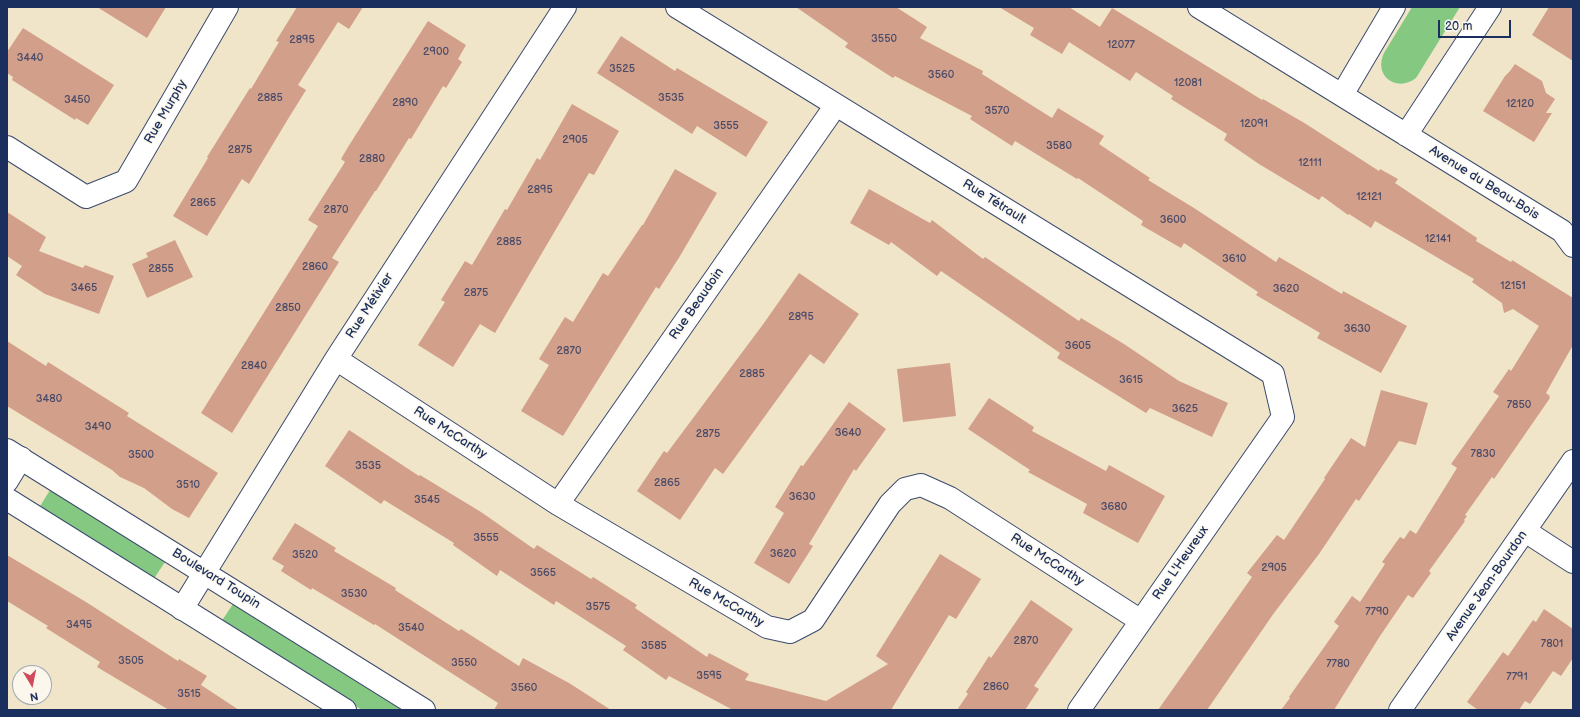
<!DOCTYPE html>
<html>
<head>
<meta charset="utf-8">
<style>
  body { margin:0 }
  #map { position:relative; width:1580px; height:717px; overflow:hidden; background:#f0e5c8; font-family:"Balsamiq Sans",sans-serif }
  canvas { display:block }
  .frame { position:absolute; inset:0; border:8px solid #1b2f5e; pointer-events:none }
  .north { position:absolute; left:12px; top:665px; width:40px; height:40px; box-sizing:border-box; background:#fbf7ec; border:1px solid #a1a7b3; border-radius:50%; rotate:170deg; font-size:11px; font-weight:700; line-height:16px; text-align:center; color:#1b2f5e }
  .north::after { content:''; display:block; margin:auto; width:14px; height:18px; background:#d1495b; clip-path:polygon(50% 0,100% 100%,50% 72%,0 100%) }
  .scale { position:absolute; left:1438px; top:20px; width:73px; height:18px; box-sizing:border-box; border:2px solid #1b2f5e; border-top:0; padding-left:5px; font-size:12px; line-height:14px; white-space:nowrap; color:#1b2f5e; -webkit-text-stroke:3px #fbf7ec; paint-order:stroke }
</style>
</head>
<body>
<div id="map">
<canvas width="1580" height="717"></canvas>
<div class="frame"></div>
<div class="north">N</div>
<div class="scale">20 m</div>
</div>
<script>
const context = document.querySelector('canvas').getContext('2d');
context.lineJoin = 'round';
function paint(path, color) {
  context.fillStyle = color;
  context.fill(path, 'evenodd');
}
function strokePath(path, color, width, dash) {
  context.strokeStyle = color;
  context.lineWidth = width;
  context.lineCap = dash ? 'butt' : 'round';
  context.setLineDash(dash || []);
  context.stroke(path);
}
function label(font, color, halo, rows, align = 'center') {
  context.font = font + ' "Balsamiq Sans",sans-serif';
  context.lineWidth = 3;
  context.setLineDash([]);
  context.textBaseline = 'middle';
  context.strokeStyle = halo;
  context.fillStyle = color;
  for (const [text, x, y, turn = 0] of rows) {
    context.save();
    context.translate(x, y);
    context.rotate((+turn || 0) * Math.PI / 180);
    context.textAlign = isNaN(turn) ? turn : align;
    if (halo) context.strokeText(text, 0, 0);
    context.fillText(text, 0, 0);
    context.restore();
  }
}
const green = new Path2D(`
  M1412,7H1460L1416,78C1397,93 1373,76 1384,53Z
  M50,490L165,562L153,580L39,508Z
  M233,604L404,710H362L221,622Z`);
const building = new Path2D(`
  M97,7H166L147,38Z
  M297,7H363L349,29L338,22L298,85L306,90L288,119L249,184L242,179L207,236L173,216L208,158L207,157L250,88L251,89L279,42L276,41Z
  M796,7H896L927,27L920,38L983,71L982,74L1052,118L1058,108L1104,136L1099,144L1150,178L1148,180L1194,208L1276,262L1279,257L1342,294L1343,291L1407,326L1381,373L1317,338L1320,333L1256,295L1258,292L1184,243L1181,248L1141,225L1143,221L1078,178L1077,179L1015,141L1012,146L970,119L972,116L895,76L893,78L845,47L848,43Z
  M999,7H1069L1100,27L1112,8L1246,90L1262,100L1263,99L1306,124L1379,171L1380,169L1398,179L1395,183L1477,238L1476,241L1511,262L1512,260L1573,298V345L1546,393L1550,396L1549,397L1550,398L1494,479L1492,477L1465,515L1467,516L1464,520L1465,521L1429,571L1431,573L1413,598L1408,595L1380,636L1334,710H1281L1290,698L1289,697L1339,626L1334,622L1352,596L1360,602L1385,564L1382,562L1400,537L1404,539L1410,530L1416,534L1457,468L1451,464L1499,396L1493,392L1509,369L1511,371L1539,326L1513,309L1504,313L1502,303L1472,282L1474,279L1375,221L1371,228L1349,214L1348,215L1322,196L1319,200L1259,164L1224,140L1227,134L1171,99L1173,96L1136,72L1130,81L1069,42L1062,54L1030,35L1034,28Z
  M1549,7H1573V61L1532,35Z
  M428,21L466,45L458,59L462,62L446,88L443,86L411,139L409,138L376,191H375L332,258L339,262L232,433L201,413L318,226L308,220L345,162L341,159L348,147Z
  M23,28L114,85L88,125L76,118L75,120L12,80L13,77L7,73V52Z
  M621,36L675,71L677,68L768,122L746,157L697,126L692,134L597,73Z
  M1515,64L1542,81L1546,93L1555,99L1546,113H1552L1534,142L1483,111L1505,76L1510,71Z
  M572,104L619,131L594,175L589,173L495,333L480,324L453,367L418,345L445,302L441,300L465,261L472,265L505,209L507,210L537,158L540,160Z
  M675,169L717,193L680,256L659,289L656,287L563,436L521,411L549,365L539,359L565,317L573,322L603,273L608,276L642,225H643Z
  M869,189L930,223L932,220L983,259L985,257L1079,321L1081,318L1124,344L1179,381L1228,403L1212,437L1150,408L1146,413L1057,358L1060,353L941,271L937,276L891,242L889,245L850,223Z
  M7,212L46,237L39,251L83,268L85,265L114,276L99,314L45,294L16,275L22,266L7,256Z
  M175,240L193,277L147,298L132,264L148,257L146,253Z
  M799,273L859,314L824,364L810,354L723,474L715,468L680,520L637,491L664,451L667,453L764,323Z
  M7,341L46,366L48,362L129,413L127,416L218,473L189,518L172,509L144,488L120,477L112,470L7,406Z
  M950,363L956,416L903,422L897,369Z
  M1381,390L1428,403L1416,445L1399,441L1359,501L1356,499L1319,554L1274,613L1207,710H1158L1252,577L1247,573L1277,535L1284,540L1325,479L1324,478L1351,438L1365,447Z
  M989,398L1034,427L1032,431L1106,471L1109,465L1165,496L1138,543L1083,513L1087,504L1028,472L1030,470L968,429Z
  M849,402L886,429L856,471L854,469L809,544L813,546L789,584L754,563L784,513L775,507L801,465L803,466Z
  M349,430L419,476L420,475L481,512L534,549L537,545L591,579L593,577L637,605L635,608L707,657L709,653L749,674L745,680L826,701L888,664L876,656L940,554L981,579L956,619L949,615L891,710H733L669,676L666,680L623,650L626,646L556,601L554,605L500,570L497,576L453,545L454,543L384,500L381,504L325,466Z
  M295,523L336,548L334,551L396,588L395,590L459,631L461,629L519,666L523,658L569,683L611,710H494L498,703L375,624L374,625L312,588L311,590L281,571L284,566L272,559Z
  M7,555L86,602L178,661L179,659L207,676L201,685L239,710H169L97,667L100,662L46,628L48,626L7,601Z
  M1031,600L1073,629L1034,686L1039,689L1025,710H957L968,694L966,692L989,656L991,658Z
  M1544,609L1573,629V658L1561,676L1553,671L1530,704L1525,701L1519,710H1478L1467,702L1503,652L1508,656L1533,620L1536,622Z`);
const street = new Path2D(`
  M677,7L1273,374L1283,417L1079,710
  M1199,7L1562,231L1573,246
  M1342,95L1394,7
  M1406,135L1490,7
  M7,147L86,197L126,181L227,7
  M336,359L558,504L767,627L790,632L813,620L890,504L905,489L921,485L950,498L1141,621
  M7,481L21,458
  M558,504L836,105
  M1525,531L1573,562
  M182,609L336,359L565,7
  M1400,710L1573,461`);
const secondary = new Path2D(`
  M7,450L424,710
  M7,499L345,710`);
const numberNames = [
  ["3550",884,39],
  ["2895",302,40],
  ["12077",1121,45],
  ["2900",436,52],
  ["3440",30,58],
  ["3525",622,69],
  ["3560",941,75],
  ["12081",1188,83],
  ["2885",270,98],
  ["3535",671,98],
  ["3450",77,100],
  ["2890",405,103],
  ["12120",1520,104],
  ["3570",997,111],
  ["12091",1254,124],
  ["3555",726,126],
  ["2905",575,140],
  ["3580",1059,146],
  ["2875",240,150],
  ["2880",372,159],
  ["12111",1310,163],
  ["2895",540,190],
  ["12121",1369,197],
  ["2865",203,203],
  ["2870",336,210],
  ["3600",1173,220],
  ["12141",1438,239],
  ["2885",509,242],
  ["3610",1234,259],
  ["2860",315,267],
  ["2855",161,269],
  ["12151",1513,286],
  ["3465",84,288],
  ["3620",1286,289],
  ["2875",476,293],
  ["2850",288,308],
  ["2895",801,317],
  ["3630",1357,329],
  ["3605",1078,346],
  ["2870",569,351],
  ["2840",254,366],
  ["2885",752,374],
  ["3615",1131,380],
  ["3480",49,399],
  ["7850",1519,405],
  ["3625",1185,409],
  ["3490",98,427],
  ["3640",848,433],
  ["2875",708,434],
  ["7830",1483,454],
  ["3500",141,455],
  ["3535",368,466],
  ["2865",667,483],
  ["3510",188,485],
  ["3630",802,497],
  ["3545",427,500],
  ["3680",1114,507],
  ["3555",486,538],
  ["3620",783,554],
  ["3520",305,555],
  ["2905",1274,568],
  ["3565",543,573],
  ["3530",354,594],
  ["3575",598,607],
  ["7790",1377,612],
  ["3495",79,625],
  ["3540",411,628],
  ["2870",1026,641],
  ["7801",1552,644],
  ["3585",654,646],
  ["3505",131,661],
  ["3550",464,663],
  ["7780",1338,664],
  ["3595",709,676],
  ["7791",1517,677],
  ["2860",996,687],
  ["3560",524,688],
  ["3515",189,694]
];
const streetNames = [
  ["Rue Murphy",166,112,-60],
  ["Avenue du Beau-Bois",1484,183,32],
  ["Rue Tétrault",994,202,32],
  ["Rue Beaudoin",697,304,-55],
  ["Rue Métivier",370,306,-57],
  ["Rue McCarthy",450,433,33],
  ["Rue McCarthy",1047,560,33],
  ["Rue L'Heureux",1181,563,-55],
  ["Boulevard Toupin",216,579,32],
  ["Avenue Jean-Bourdon",1487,586,-55],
  ["Rue McCarthy",726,603,30]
];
paint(green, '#84c882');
paint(building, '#d29f8a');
strokePath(street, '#3b4a6e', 24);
strokePath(secondary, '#3b4a6e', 24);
strokePath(street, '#fff', 22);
strokePath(secondary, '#fff', 22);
label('11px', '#494b69', null, numberNames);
label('13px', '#1b2f5e', '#fbf7ec', streetNames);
</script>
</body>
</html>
